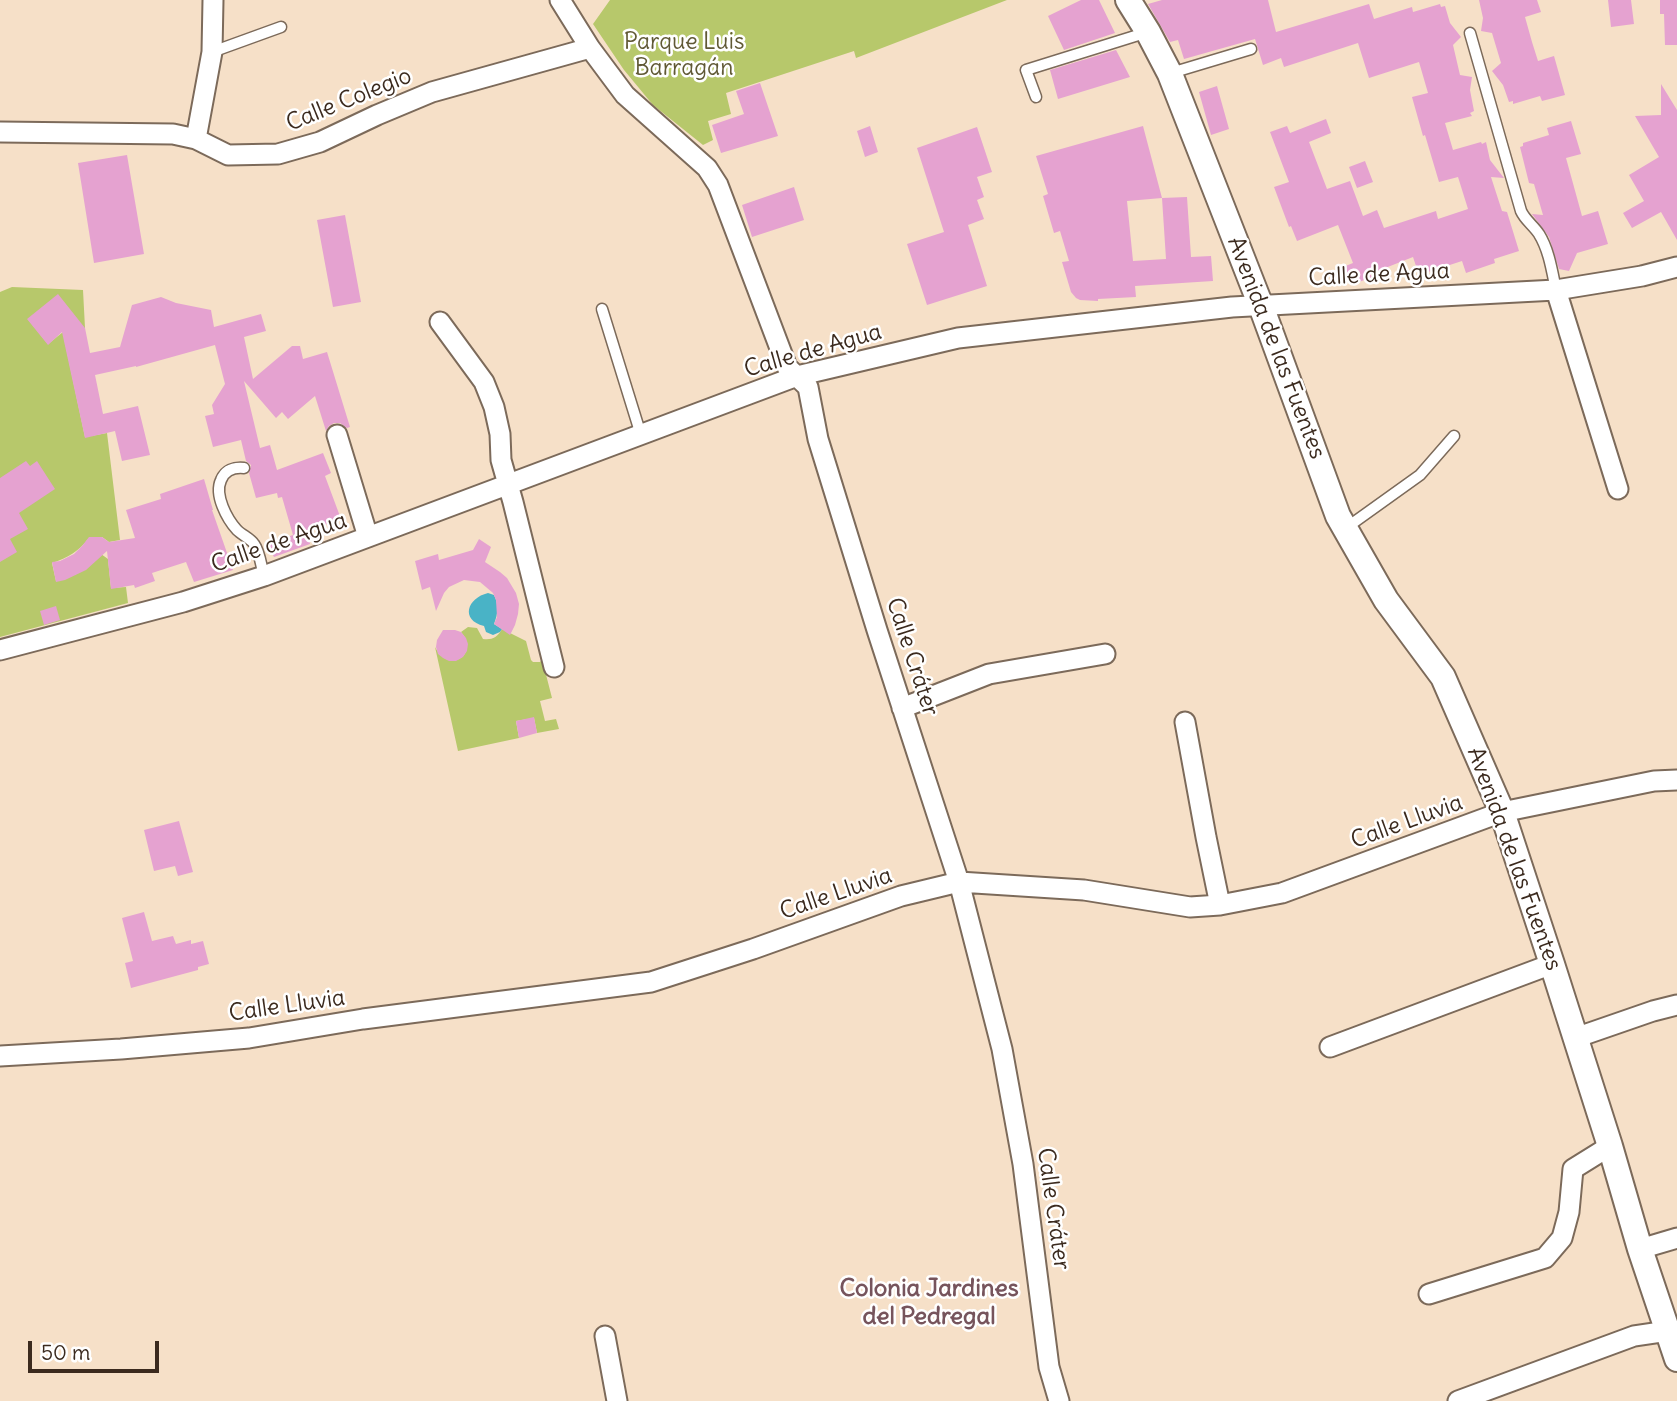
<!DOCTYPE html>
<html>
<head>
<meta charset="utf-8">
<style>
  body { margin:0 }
  #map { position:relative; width:1677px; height:1401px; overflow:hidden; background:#f6e0c8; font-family:Delius,sans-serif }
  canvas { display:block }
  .scale { position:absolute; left:28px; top:1341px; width:131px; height:32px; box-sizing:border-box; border:4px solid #3b2a1e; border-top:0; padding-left:9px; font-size:21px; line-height:24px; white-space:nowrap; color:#3b2a1e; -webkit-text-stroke:5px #fff; paint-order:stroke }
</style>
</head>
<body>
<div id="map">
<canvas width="1677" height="1401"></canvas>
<div class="scale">50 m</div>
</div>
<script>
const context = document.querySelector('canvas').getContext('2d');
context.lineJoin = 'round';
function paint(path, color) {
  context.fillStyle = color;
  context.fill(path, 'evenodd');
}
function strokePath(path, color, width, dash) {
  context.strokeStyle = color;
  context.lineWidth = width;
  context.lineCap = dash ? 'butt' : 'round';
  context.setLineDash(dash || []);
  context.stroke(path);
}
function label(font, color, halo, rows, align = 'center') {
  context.font = font + ' Delius,sans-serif';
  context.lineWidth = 5;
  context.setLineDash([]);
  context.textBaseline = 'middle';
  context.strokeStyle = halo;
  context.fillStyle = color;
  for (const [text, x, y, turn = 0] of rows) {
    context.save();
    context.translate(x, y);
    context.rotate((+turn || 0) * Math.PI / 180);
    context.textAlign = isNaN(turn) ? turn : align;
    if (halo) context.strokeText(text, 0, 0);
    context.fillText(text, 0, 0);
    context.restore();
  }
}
const green = new Path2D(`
  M610,0H1007L856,58L854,51L726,93L731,114L708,121L713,140L703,145L653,105L624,70L593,24Z
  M12,287L83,290L85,328L63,333L85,437L107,433L120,540L109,542L102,537L89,538C79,551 68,558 52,563L56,581C76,577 87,568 101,554L108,559L111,588L126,587L128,603L0,637V292ZM28,319L78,320L48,344Z
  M468,627L477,628L483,639C492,640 497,638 502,629L526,641L531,660L533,662H540L542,659L552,698L540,701L545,721L556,719L559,729L537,733L534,718L516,721L519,738L458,751L435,647C449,675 480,654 461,632Z`);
const water = new Path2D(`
  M488,593L494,595C499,605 498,614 494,624L502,629L500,632L493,635L486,632L484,626C460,620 467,598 488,593Z`);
const building = new Path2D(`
  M1081,0H1099L1115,33L1064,50L1048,16Z
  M1162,0H1268L1276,32L1369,4L1374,19L1412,7L1413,12L1440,4L1441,7L1445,6L1450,23L1461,37L1453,45L1460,75L1472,77L1470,90L1474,111L1470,113L1472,116L1445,123L1453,150L1481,142L1482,144L1486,142L1490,160L1504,178L1491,177L1502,211L1507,212L1519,251L1494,259L1495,263L1466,273L1462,261L1419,275L1413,257L1370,274L1372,277L1359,282L1357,278L1349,282L1343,267L1353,263L1338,225L1297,241L1291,226L1289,227L1274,187L1289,182L1270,132L1287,126L1290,133L1326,119L1331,133L1309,142L1327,189L1350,181L1363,216L1377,210L1384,228L1436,211L1438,219L1468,209L1458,177L1439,182L1425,135L1423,136L1412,97L1428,93L1419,62L1369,78L1358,43L1284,67L1281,58L1263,65L1255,39L1184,59L1178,40L1170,42L1148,4Z
  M1479,0H1537L1541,12L1525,17L1532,42L1538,61L1554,56L1565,95L1542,101L1540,96L1513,104V101L1509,102L1503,85L1492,71L1501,63L1492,33L1481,31L1483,18Z
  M1608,0H1631L1634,24L1611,27Z
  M1660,0H1677V45H1665L1664,14H1660Z
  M1116,50L1130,77L1058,99L1050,70Z
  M760,83L778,136L721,153L712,125L744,114L736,91Z
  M1661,84L1677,110V240L1661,212L1632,228L1623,213L1644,201L1629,175L1659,157L1635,116L1661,115Z
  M1217,86L1229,129L1211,135L1199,92Z
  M1571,121L1581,154L1566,158L1582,216L1598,211L1608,244L1577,253L1569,271L1559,269L1549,237L1532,214L1543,215L1534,184L1529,183L1520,147L1523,146V143L1549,135L1547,128Z
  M870,126L878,152L865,157L857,131Z
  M1143,126L1162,198L1187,197L1191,257L1211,256L1213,281L1135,286L1136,297L1098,299V301L1080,300L1076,298L1071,292L1062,262L1069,261L1060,231L1054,233L1043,196L1048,194L1036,156ZM1162,198L1166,259L1133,261L1127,201Z
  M977,127L992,172L977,177L984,197L977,200L984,219L968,225L987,286L927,305L907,244L944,232L917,148Z
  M127,155L144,254L94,263L78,163Z
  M1365,161L1373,182L1357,188L1349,167Z
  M794,187L804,220L752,237L742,205Z
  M345,215L361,302L333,307L317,220Z
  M58,294L85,328L90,353L120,347L132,305L161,297L176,303L211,310L214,327L261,314L266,331L244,337L253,379L292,346H300L303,359L327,352L350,427L347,428L340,423H334L329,426L326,431L315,396L288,419L282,412L276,418L244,381L260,448L270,445L277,470L323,453L331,473L325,476L341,519L308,531L310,544L274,557L267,544L293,535L282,497L278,498L277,493L256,498L249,473L251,465L246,461L241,440L213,447L205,416L214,414L212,405L225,384L215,345L136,367V366L95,375L103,414L138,406L150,455L122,461L115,431L85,438L62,332L48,345L27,319Z
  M26,461L30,466L37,461L55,489L19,513L28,529L10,539L17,552L0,562V478Z
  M204,479L213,510H212L233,570L194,582L186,562L152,573L155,581L135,588L134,585L111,589L107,551L86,570L65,580L56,582L52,562L60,561L74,554L82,546L89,537H102L109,542L135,538L126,510L161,499L160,494Z
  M479,539L491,547L485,562L500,572L507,578L516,593L519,604L518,614L515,625L510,635L494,624L497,617L496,600L493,593L480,582L464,580L449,587L444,593L436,611L430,587L422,590L415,561L438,554L439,560L473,550Z
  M56,606L60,620L44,625L40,611Z
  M443,630H455L461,632L466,638L468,644L467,651L463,657L456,661H449L443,658L438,654L436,647L437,640Z
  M534,717L537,733L519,738L516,721Z
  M179,821L193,872L178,876L175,866L154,871L144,830Z
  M144,912L152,941L173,936L176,944L191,940V944L203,941L209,964L198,967V970L131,988L125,963L133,961L122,918Z`);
const service = new Path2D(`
  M1470,33L1521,211C1525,220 1533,225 1539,234C1549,250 1552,271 1556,290
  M212,52L281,27
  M1171,73L1251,49
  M1036,97L1026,70L1148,32
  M602,309L641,435
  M244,468C234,467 225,470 221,480C214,495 227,519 237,530C242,535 251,539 254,544C260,552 261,566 264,576
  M1346,528L1420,475L1454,436`);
const minor = new Path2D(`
  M560,0L590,48L625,95L707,168L718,185L787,367L808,387L818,439L877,630L959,882L1002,1049L1023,1164L1049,1367L1059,1401
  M0,132L173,134L196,139L228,155L278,154L320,142L377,115L432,92L590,48
  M196,139L212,52L213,0
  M1556,290L1618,489
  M440,322L484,382L494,407L500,434L501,460L513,502L554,667
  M337,435L368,537
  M0,650L183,602L264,576L797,376L958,338L1232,307L1556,290L1642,276L1677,267
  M902,708L989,674L1105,654
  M1185,722L1206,837L1220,905
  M1575,1038L1653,1011L1677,1005
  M1330,1047L1552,964
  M0,1056L121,1049L249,1038L363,1019L651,982L753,949L901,896L959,882L1084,890L1190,907L1220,905L1282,893L1502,812L1654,781L1677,780
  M1640,1249L1677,1238
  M1429,1294L1545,1258L1562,1238L1569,1212L1573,1169L1610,1146
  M605,1336L617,1401
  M1458,1401L1634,1336L1668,1331`);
const tertiary = new Path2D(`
  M1128,0L1148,32L1170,74L1261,306L1338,516L1386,600L1443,677L1502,812L1552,964L1610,1146L1640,1249L1677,1359`);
const parkNames = [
  ["Parque Luis",684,42],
  ["Barragán",684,68]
];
const streetNames = [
  ["Calle Colegio",349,100,-22],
  ["Calle de Agua",1379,275,-3],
  ["Avenida de las Fuentes",1276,348,69],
  ["Calle de Agua",813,351,-16],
  ["Calle de Agua",279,543,-19],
  ["Calle Cráter",912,657,72],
  ["Calle Lluvia",1407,822,-20],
  ["Avenida de las Fuentes",1514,859,70],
  ["Calle Lluvia",836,894,-19],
  ["Calle Lluvia",287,1006,-8],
  ["Calle Cráter",1053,1209,82]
];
const neighbourhoodNames = [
  ["Colonia Jardines",929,1289],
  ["del Pedregal",929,1317]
];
paint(green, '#b7c86b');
paint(water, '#49b3c6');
paint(building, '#e5a2d0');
strokePath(service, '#7c6a5a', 13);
strokePath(minor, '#7c6a5a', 23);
strokePath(tertiary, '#7c6a5a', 28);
strokePath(service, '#fff', 10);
strokePath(minor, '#fff', 19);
strokePath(tertiary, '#fff', 24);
label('23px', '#605935', '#fff', parkNames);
label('23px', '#3b2a1e', '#fff', streetNames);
label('bold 24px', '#76545c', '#fff', neighbourhoodNames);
</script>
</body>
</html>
